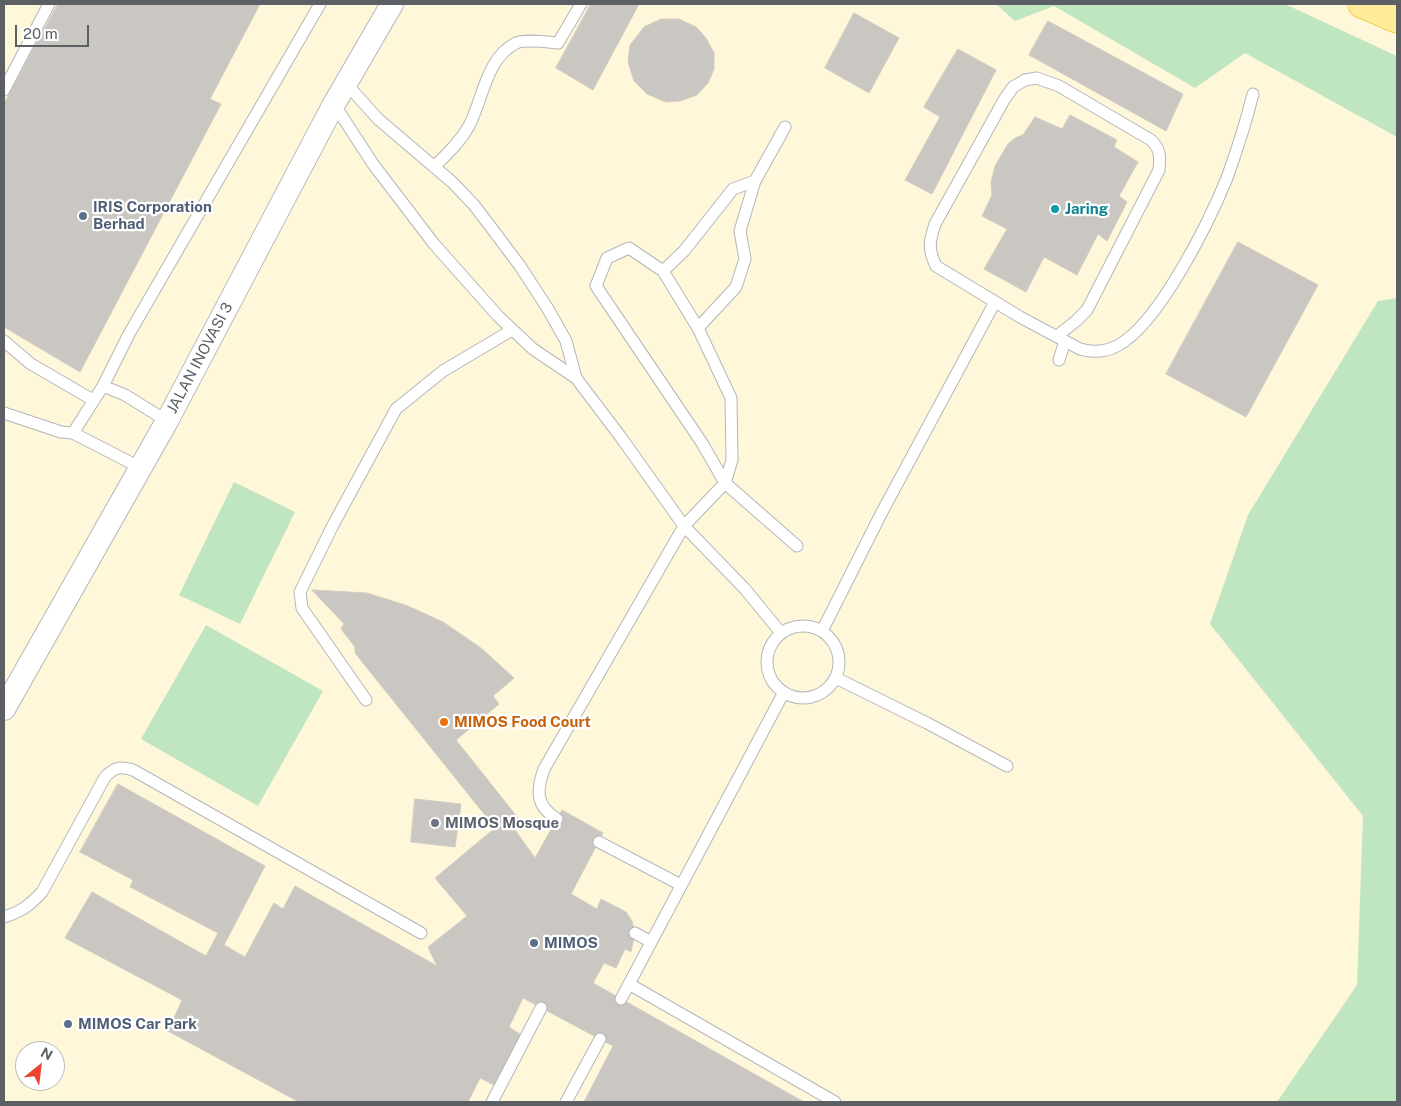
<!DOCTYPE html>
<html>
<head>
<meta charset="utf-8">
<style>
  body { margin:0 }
  #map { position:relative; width:1401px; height:1106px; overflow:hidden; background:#eeece4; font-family:"Public Sans",sans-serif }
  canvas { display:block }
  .frame { position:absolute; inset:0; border:5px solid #5c5f64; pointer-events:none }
  .north { position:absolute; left:15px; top:1041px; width:50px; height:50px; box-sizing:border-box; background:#fff; border:1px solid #bebfc1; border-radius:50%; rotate:29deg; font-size:14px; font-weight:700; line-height:20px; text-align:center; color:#5c5f64 }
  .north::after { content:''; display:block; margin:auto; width:18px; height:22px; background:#ea442e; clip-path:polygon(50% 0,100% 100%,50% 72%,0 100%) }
  .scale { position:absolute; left:15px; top:25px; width:74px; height:22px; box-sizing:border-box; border:2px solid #5c5f64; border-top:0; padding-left:6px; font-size:15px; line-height:18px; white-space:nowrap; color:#5c5f64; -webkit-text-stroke:4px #fff; paint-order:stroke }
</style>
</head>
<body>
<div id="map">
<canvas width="1401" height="1106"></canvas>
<div class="frame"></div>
<div class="north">N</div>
<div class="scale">20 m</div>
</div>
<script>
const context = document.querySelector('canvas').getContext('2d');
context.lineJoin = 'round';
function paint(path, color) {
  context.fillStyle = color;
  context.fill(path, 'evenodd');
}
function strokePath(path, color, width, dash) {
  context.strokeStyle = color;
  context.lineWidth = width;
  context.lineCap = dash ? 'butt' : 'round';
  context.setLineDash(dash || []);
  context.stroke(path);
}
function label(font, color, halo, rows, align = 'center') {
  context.font = font + ' "Public Sans",sans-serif';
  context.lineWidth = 4.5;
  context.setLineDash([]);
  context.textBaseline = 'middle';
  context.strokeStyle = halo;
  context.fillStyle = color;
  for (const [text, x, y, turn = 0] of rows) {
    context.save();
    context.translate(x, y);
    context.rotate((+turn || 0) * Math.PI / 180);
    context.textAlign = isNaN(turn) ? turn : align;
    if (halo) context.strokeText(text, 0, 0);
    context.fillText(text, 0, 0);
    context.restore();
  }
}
const commercial = new Path2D(`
  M4,4H1397V1102H4ZM25,1051H55V1081H25Z`);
const green = new Path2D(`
  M996,4H1285L1397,56V137L1245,53L1195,88L1054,6L1015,21Z
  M1397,298V1102H1277L1357,985L1363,816L1210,624L1248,515L1378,301Z
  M234,482L295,512L240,624L179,595Z
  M206,625L323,691L258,806L141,739Z`);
const building = new Path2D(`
  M58,4H260L210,99L221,104L80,372L4,327V104Z
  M591,4H639L593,90L556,68Z
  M854,13L899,38L869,93L825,68Z
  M662,19H679L696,27L706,38L714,53V69L708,83L697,95L680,101L666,102L647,94L634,81L628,62L630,45L644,27Z
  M1048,21L1183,94L1166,131L1029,55Z
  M958,49L996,70L932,194L905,180L940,117L924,107Z
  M1070,115L1117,140L1114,147L1138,162L1119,196L1127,202L1107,241L1098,234L1077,275L1044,257L1026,292L984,269L1007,229L982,216L992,195L991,182L995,166L1008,144L1015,138L1023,135L1035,117L1062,129Z
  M1238,242L1318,285L1246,417L1166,374Z
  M312,590L367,593L408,606L443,622L481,648L514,678L493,696L499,704L456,740L522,823L505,840L355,653V647L341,629L344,624Z
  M118,784L265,866L224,945L245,957L274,903L283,909L295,886L437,966L428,947L467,916L435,878L495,828L505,840L515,830L535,858L562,810L603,833L571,894L597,909L601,899L626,912L632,921L635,933L631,952L625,949L616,968L604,963L593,983L804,1102H584L613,1046L523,998L509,1027L523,1036L496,1086L480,1078L468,1102H299L168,1031L182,1000L65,938L92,892L206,956L218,933L130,887L133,880L80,852Z
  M415,799L461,804L455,847L411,842Z`);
const service = new Path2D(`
  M348,80L352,90L378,119L452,182L474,205L493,230L520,266L548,309L566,341L576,378
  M4,90L49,4
  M334,104L373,164L434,244L498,316L533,349L576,378L620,436L684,526L745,589L781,633
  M434,167C447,154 460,142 469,126C483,99 486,58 516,43C525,39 547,42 558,43L581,4
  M755,181L740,231L745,259L736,287L698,328L731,398L732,460L725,483L797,546
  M663,271L698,328
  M1057,336L1076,321L1087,310L1159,170C1160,156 1161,150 1151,140L1059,86L1037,78L1025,80L1013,87L1004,100L935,224C929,242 928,249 936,266L1020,317L1080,349C1093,353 1105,352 1117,346C1159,324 1209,222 1227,178C1237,150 1246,122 1253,94
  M4,341L31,364L93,400
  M1059,360L1065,341
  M103,386L125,395L167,421
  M4,413L61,432L73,433L141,468
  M73,433L103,386L129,334L320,4
  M767 662a36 36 0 1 1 72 0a36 36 0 1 1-72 0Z
  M822,631L882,512L995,302
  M836,678L927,723L1007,766
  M366,700L302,608L300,592L333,525L396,409L443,371L512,330
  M557,819C536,806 536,791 544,769L684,526L725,483L702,443L596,286L607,258L629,248L663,271L684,251L733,189L755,181L785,127
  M599,842L681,885
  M4,917C21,912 30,905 42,892L105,777C115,767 120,766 133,770L421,933
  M635,933L651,942
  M629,984L835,1102
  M621,999L784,692
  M492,1102L541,1008
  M566,1102L600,1039`);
const minor = new Path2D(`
  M4,709L167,421L334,104L392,4`);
const trunk = new Path2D(`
  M1362,4L1397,19`);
const markers = [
  [1055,209,5,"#0f9aa8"],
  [83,216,5,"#5c6f8a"],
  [444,722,5,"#e8710a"],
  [435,823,5,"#6b7280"],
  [534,943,5,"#5c6f8a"],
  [68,1024,5,"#5c6f8a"]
];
const serviceNames = [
  ["IRIS Corporation",93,207],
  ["Berhad",93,224],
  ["MIMOS",544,943],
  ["MIMOS Car Park",78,1024]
];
const cultureNames = [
  ["Jaring",1065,209]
];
const streetNames = [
  ["JALAN INOVASI 3",200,358,-62]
];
const foodNames = [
  ["MIMOS Food Court",454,722]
];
const worshipNames = [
  ["MIMOS Mosque",445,823]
];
paint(commercial, '#fef7d9');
paint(green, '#c0e6c1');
paint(building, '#cac6c1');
strokePath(building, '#d3cec2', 1);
strokePath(service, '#b4b6bb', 13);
strokePath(minor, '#b4b6bb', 24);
strokePath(trunk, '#f2af00', 29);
strokePath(service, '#fff', 11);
strokePath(minor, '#fff', 22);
strokePath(trunk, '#feec9a', 28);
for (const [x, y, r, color] of markers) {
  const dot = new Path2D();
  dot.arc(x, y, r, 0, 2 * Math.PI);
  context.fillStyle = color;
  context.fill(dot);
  strokePath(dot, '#fff', 2);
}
label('bold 15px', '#4e5e75', '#fff', serviceNames, 'left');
label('bold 15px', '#0d838f', '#fff', cultureNames, 'left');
label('15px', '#5c5f64', '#fff', streetNames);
label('bold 15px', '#c56008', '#fff', foodNames, 'left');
label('bold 15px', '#5b616d', '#fff', worshipNames, 'left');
</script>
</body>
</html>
